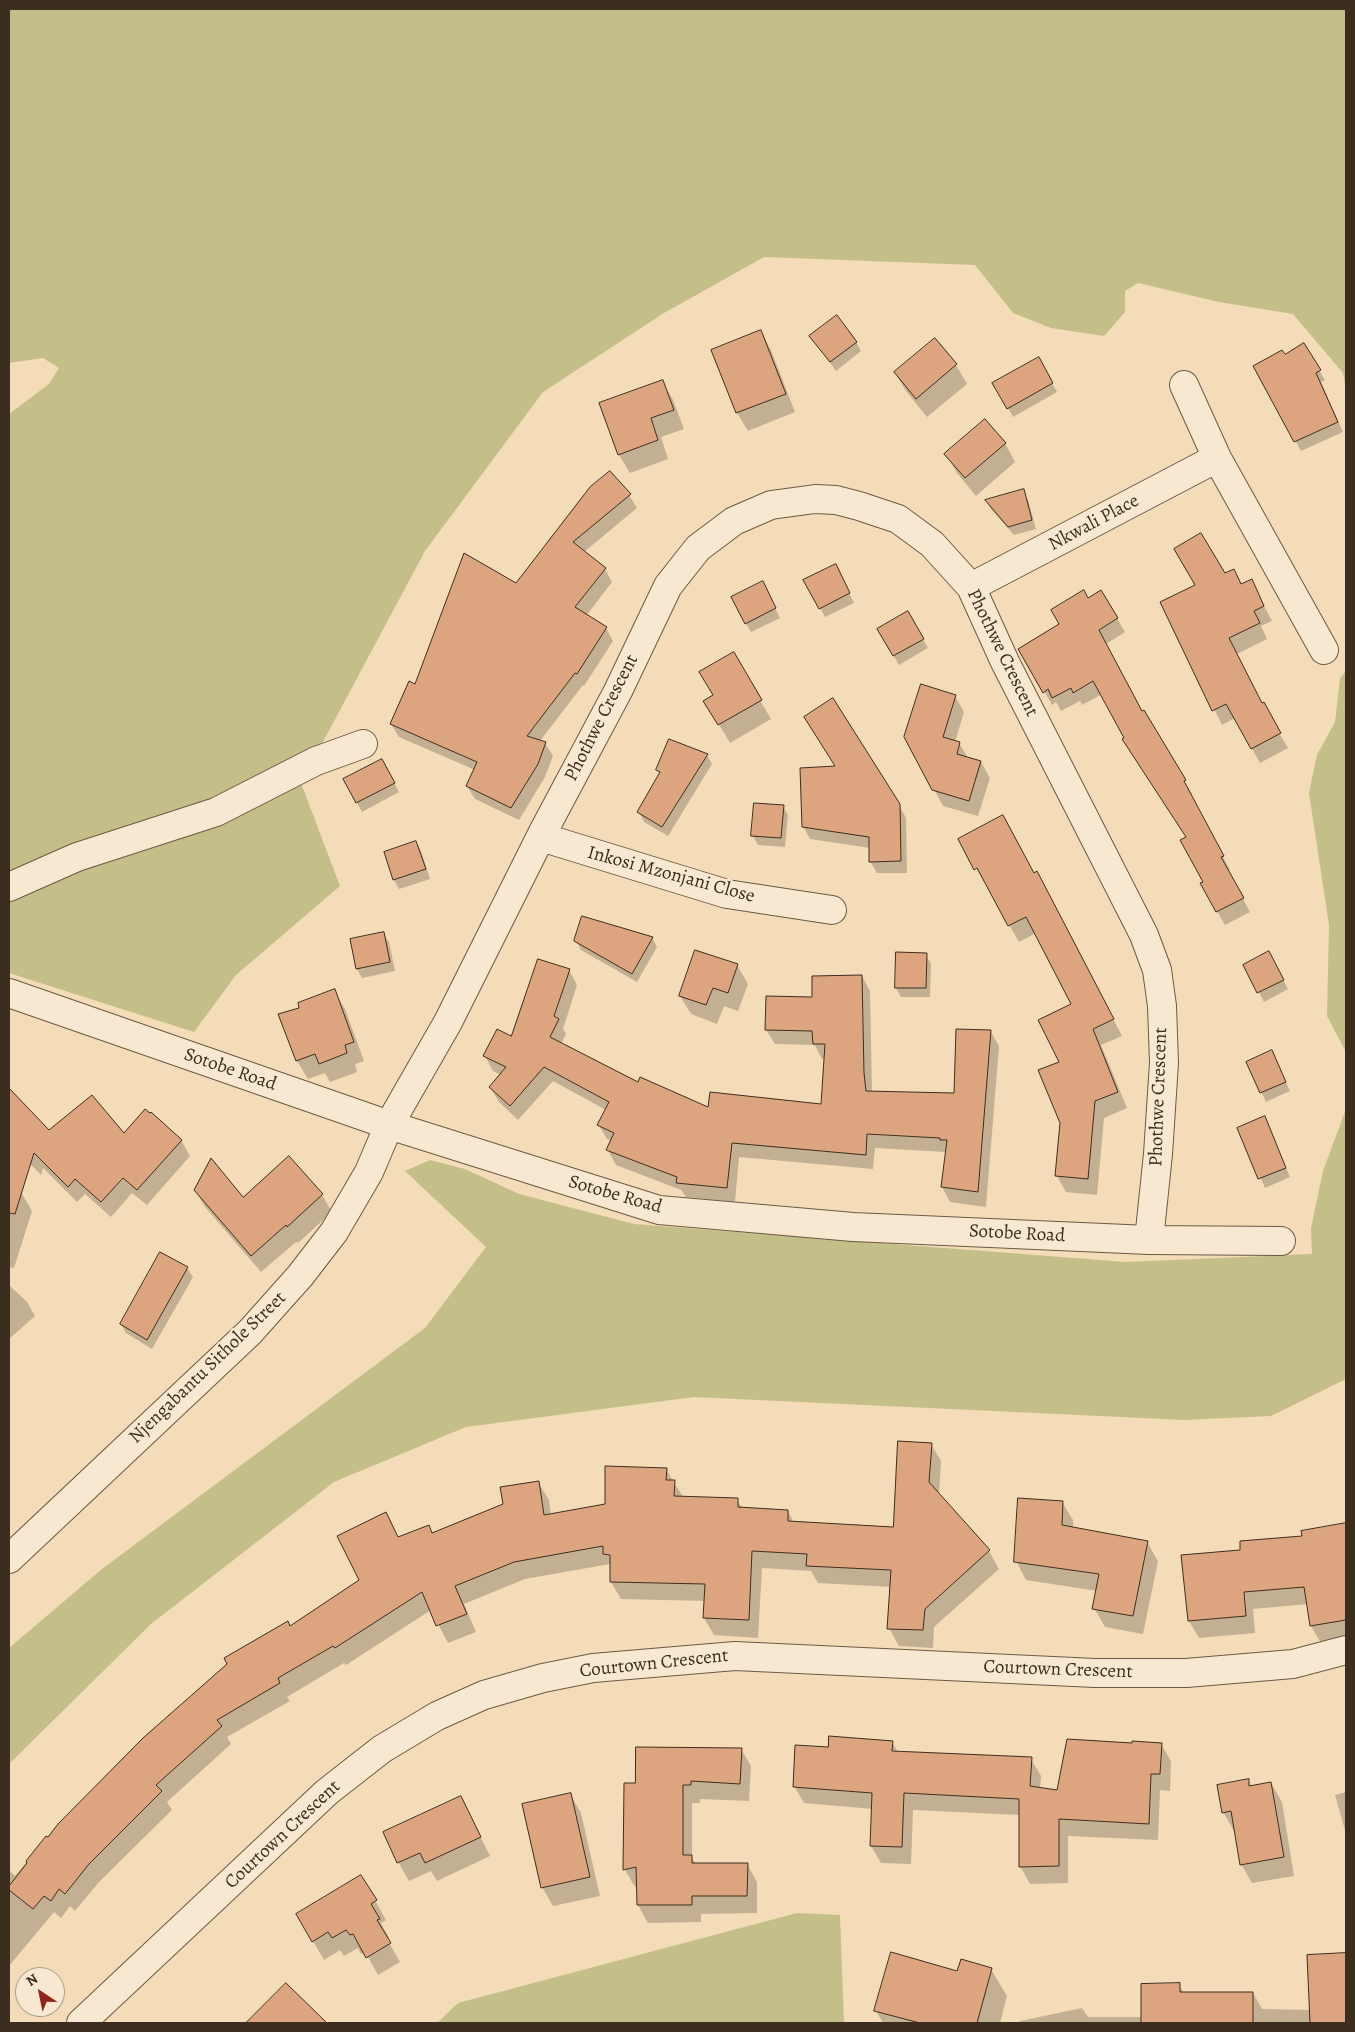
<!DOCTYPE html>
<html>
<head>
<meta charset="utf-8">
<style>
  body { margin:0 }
  #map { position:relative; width:1355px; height:2032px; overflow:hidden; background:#f4dcb8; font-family:Alegreya,serif }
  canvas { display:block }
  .frame { position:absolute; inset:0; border:10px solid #3c2e1e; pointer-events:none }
  .north { position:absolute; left:15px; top:1967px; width:50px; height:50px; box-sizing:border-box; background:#f8e8d1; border:1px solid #ad9e89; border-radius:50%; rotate:326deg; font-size:14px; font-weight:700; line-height:20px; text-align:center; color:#3c2e1e }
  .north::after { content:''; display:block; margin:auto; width:18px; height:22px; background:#8f2418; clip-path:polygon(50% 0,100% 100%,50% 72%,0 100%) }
</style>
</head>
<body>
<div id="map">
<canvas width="1355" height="2032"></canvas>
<div class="frame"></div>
<div class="north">N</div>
</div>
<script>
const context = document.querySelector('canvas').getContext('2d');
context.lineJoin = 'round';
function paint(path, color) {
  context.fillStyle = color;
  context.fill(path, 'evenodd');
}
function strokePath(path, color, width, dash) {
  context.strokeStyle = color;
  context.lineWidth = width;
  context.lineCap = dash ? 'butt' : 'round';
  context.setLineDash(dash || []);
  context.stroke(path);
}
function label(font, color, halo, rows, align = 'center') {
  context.font = font + ' Alegreya,serif';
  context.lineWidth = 4.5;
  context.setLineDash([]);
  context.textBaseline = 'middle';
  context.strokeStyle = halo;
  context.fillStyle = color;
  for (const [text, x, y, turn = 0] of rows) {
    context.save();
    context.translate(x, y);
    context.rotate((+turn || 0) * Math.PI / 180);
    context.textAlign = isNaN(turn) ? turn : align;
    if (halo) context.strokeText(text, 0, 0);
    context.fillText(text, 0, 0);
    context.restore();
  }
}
const green = new Path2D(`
  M9,9H1346V390L1343,373L1293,314L1219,302L1138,283L1125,291V312L1104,336L1051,328L1013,313L975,265L764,257L664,313L543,392L425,551L301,783L340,886L236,975L194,1032L9,973V414L49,384L59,368L43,358L9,363Z
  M1346,671V1052L1327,1016L1329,925L1309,793L1317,755L1335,722L1340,678Z
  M1346,1109V1379L1271,1416L1185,1420L694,1397L466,1427L334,1482L151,1624L9,1764V1648L102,1569L425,1328L486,1247L405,1171L430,1160L465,1169L519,1194L634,1224L1126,1262L1312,1254L1311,1228L1323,1171Z
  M797,1913L840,1915L844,2023H437L458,2003Z`);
const shadow = new Path2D(`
  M761,332L771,350L795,412L748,431L737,413L713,351Z
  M811,336L856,342L861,351L836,371Z
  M935,339L956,365L967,384L927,417L906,391L895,373Z
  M1303,344L1325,380L1321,382L1343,432L1301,451L1255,367L1284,356Z
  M1039,359L1057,392L1013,417L994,383Z
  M662,381L673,400L684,429L661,437L668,459L630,473L619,455Z
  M1005,443L1015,462L976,496L957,473L946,454Z
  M1023,491L1028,500L1036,529L1014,535L991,509L986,501Z
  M629,495L637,508L584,552L605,569L612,582L586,616L606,628L613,641L584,686L583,685L540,741L545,743L553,756L545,777L519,820L475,799L467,786L475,770L399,737L391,724L416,686L517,584Z
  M1234,570L1242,585L1251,581L1272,621L1261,626L1267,639L1237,654L1262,704L1288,748L1260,763L1235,718L1222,725L1161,602Z
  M840,574L854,603L825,617L820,608Z
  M767,592L780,618L751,632L746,623Z
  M1101,592L1125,632L1106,644L1142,713L1192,794L1191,795L1230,870L1228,871L1250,912L1225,925L1201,884L1204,882L1187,838L1126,738L1102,694L1082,705L1080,701L1061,711L1056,702L1052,705L1020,649L1061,624L1088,600Z
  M908,613L928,648L899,665L879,630Z
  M733,654L771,719L730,743L705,701L714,695Z
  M955,696L964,712L955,742L959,743L968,758L981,762L990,778L978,816L943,806L906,737Z
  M707,755L712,764L668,836L644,822L639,812L660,775L658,770Z
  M836,767L899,805L906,818L907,873H877L870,861V848L810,839L803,826Z
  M387,769L399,792L362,812L345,780Z
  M783,806L788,815L785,847L758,845L753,836Z
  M960,840L1034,874L1046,889L1122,1036L1101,1045L1127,1108L1104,1118L1097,1195L1066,1192L1057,1176L1062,1123L1060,1062L1073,1005L1036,933L1019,942Z
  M416,842L421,851L430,879L399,889L394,880Z
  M383,933L389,942L395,971L362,978L357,969L352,940Z
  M652,938L657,947L637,982L581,950L576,940Z
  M926,955L931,964L930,997H901L896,988Z
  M1274,962L1288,989L1264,1002L1244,965Z
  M737,965L748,984L738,1011L724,1006L717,1024L691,1014L680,996Z
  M569,970L577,985L563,1029L566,1034L561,1044L638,1084L709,1109L822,1106L826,1059H822L815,1045L775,1044L766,1030L813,998L862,976L870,991L872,1092L956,1095L991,1032L999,1046L986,1207L950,1202L942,1187L946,1152L875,1148L873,1169L739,1157L735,1202L686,1197L681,1190L616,1165L608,1150L611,1141L607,1139L598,1124L606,1110L553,1081L518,1120L499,1102L490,1087L501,1075L493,1071L485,1056L511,1037Z
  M334,991L345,1009L364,1061L355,1064L357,1072L330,1082L325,1073L308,1079L297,1061L279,1014L301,1009Z
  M1272,1052L1290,1091L1266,1102L1248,1063Z
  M9,1090L49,1132L124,1135L181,1140L190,1156L147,1205L132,1193L111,1217L85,1194L77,1202L43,1168L41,1175L9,1142Z
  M1265,1118L1290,1177L1265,1188L1239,1128Z
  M289,1158L322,1195L332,1212L298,1243L296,1242L261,1272L205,1207L195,1190L243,1198Z
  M9,1188L21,1192L32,1211L14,1268L9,1267Z
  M187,1268L193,1277L152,1349L126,1333L121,1324Z
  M9,1285L27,1302L35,1316L9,1339Z
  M931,1444L941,1461L939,1495L989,1551L999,1569L934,1627L933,1648L899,1646L889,1628L891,1587L818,1583L811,1571L762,1568L758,1638L714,1635L704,1618L705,1601L621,1599L611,1582L610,1564L525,1579L464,1604L476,1632L448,1643L431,1610L346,1665L344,1663L287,1697L290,1701L227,1737L231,1744L167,1802L172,1810L99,1882L75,1911L70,1906L61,1918L54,1912L9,1966V1870L15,1876L47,1837L48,1839L290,1628L361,1581L399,1539L432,1534L504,1504L538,1482L549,1500L551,1515L606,1505L666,1469L683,1497L737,1500L743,1509L788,1511L794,1523L894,1528Z
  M1062,1502L1073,1520V1528L1147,1542L1158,1561L1143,1634L1105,1627L1094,1608L1097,1591L1026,1580L1016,1561Z
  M1346,1524V1639L1321,1643L1311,1626L1308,1604L1253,1609L1255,1633L1199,1638L1189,1621L1242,1551L1303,1537L1302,1532Z
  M892,1742L898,1752L1031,1759L1041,1776L1040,1789L1058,1791L1133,1744H1161L1171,1761L1170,1791L1160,1790L1158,1840L1068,1836V1883L1030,1884L1020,1866V1815L913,1810L911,1864L881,1863L871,1846L873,1809L804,1803L794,1786L829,1748Z
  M741,1749L751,1766L749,1801L700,1799V1803H692V1858L696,1864H747L757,1882V1913L701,1914V1922L648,1923L638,1905V1886L635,1887L625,1870L626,1784H636Z
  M1248,1781L1252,1787L1271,1783L1282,1802L1294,1876L1252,1883L1241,1864L1235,1831H1234L1223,1812Z
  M1346,1792V1834L1335,1795Z
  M570,1794L581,1813L600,1896L553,1906L542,1887Z
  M461,1798L490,1856L437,1881L431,1871L409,1881L398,1862Z
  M361,1876L386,1920L381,1923L389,1938L387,1939L400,1962L378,1975L365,1952L361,1954L358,1948L344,1956L340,1950L324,1960L297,1914Z
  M1346,1954V2023H1020V2021L1082,2008L1088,2017H1142L1179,1985L1184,1993H1253L1262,2009L1311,2010L1309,1956Z
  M991,1969L1007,1996L1000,2023H883L876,2011L958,1973Z
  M286,1985L315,2014L321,2023H248Z`);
const building = new Path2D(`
  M837,315L857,342L830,362L809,336Z
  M761,330L786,394L736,413L711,350Z
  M935,338L957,364L916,399L894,372Z
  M1304,343L1321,370L1316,373L1338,422L1294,442L1253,366L1282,350L1285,354Z
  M1039,357L1053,383L1007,409L992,383Z
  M663,380L674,410L651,418L658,440L618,455L599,403Z
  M985,419L1006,443L965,478L944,454Z
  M610,471L631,494L573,542L606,568L575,607L607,627L577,674L575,673L527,736L546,742L538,764L511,808L466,786L477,762L390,724L409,681L415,684L464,553L516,583L590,487Z
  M1024,489L1032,520L1008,527L985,500Z
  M1201,533L1225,573L1234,569L1241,584L1252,579L1264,606L1254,611L1260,623L1229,638L1262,703L1264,702L1281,733L1251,749L1226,704L1212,711L1160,602L1195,585L1174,549Z
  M836,564L850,593L819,609L803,580Z
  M763,581L776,608L745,624L731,597Z
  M1084,590L1088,598L1101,590L1118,618L1099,630L1142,711L1144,710L1186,780L1184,781L1224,856L1221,857L1244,898L1216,912L1200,883L1203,882L1180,840L1186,837L1122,739L1124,738L1093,681L1073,693L1071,688L1052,698L1048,689L1043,693L1018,649L1059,624L1051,610Z
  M908,611L924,639L893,656L877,629Z
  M734,652L762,700L718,725L703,701L713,695L699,672Z
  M921,684L956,695L943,737L960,742L957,754L981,761L969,801L932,790L904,737Z
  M833,698L900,804L901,861L869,862V837L802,827L800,768L835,766L804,717Z
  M669,739L708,754L662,827L637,812L660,772L656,770Z
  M382,759L395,783L356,803L343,779Z
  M754,803L784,805L781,838L751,836Z
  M1003,815L1034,873L1037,871L1114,1019L1093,1029L1118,1092L1095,1101L1088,1179L1055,1176L1060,1123L1038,1070L1059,1062L1038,1020L1071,1004L1026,917L1008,926L977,868L974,870L958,839Z
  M416,841L426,869L393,880L384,852Z
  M582,916L653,937L632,974L574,941Z
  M384,932L390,962L356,969L350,939Z
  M695,950L738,964L728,993L713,988L706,1005L679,996Z
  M1269,951L1284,980L1257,993L1243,965Z
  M896,952L927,953L926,988H895Z
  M538,959L570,969L554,1016L559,1019L550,1037L638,1082L640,1077L708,1107L710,1092L821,1104L825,1044H813L812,1031L765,1030L766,996L812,997V976L862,975L864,1073L866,1091L954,1093L956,1029L991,1030L978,1192L941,1187L947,1140H940V1138L867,1134L866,1155L732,1143L727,1188L676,1183L677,1177L606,1150L614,1133L597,1125L609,1102L544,1067L510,1106L489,1087L506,1067L483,1056L497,1029L511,1036Z
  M335,989L354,1042L345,1045L347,1053L319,1064L315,1054L296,1061L278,1014L299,1008L298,1003Z
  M1272,1050L1286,1082L1260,1093L1246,1062Z
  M9,1088L49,1130L92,1095L124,1133L145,1109L150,1113L151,1112L182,1140L137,1190L123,1178L101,1202L75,1179L68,1187L34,1153L15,1214L9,1213Z
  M1265,1116L1286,1168L1258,1179L1237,1128Z
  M289,1156L323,1194L287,1227L286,1225L251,1256L194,1190L211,1158L243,1197Z
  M160,1252L188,1267L147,1340L120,1324Z
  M898,1441L932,1443L929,1482L990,1550L925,1609L923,1630L887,1629L891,1570L806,1566L807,1554L752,1551L749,1620L703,1618L705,1584L610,1582V1555L603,1554V1546L514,1562L455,1586L467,1614L436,1626L422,1592L335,1648L333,1646L278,1678L280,1683L217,1720L222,1726L156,1785L162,1791L89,1864L65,1894L59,1889L51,1901L44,1896L33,1909L9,1890V1886L27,1863L26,1861L46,1836L48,1837L58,1824L143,1738L227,1664L224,1658L288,1621L290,1626L359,1580L337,1536L386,1512L398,1537L429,1525L432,1533L503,1504L500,1487L539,1481L544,1515L605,1504V1466L667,1468L666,1480H675L674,1496L738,1498V1507L788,1510V1521L893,1527Z
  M1018,1498L1063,1501L1062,1525L1148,1541L1133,1616L1092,1609L1099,1574L1014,1562Z
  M1346,1523V1620L1310,1626L1304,1587L1244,1592L1246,1616L1188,1621L1181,1555L1240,1550V1541L1302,1536L1301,1531Z
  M829,1736L893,1741L892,1751L1032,1757L1030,1786L1057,1790L1067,1739L1132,1743V1741L1162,1743L1160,1774H1151L1149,1824L1059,1819V1866L1019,1867V1799L904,1793L902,1847L870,1846L872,1793L793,1787L795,1745L828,1747Z
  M636,1747L742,1748L740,1784L691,1781V1785H683V1855H692V1863H748L747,1896H692V1905H637L636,1867L623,1870L624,1783H635Z
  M1249,1779V1786L1271,1782L1284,1857L1240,1865L1231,1811L1222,1813L1217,1785Z
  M571,1793L590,1877L541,1888L522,1804Z
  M461,1796L481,1837L425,1863L420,1853L397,1863L383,1832Z
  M361,1875L377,1900L371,1904L380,1919L377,1920L391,1943L366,1958L353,1934L350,1935L346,1930L332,1938L328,1932L312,1942L296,1914Z
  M891,1952L957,1971L961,1959L992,1968L977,2023H920L874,2011Z
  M1346,1953V2023H1310L1307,1955Z
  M286,1983L327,2023H246Z
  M1180,1983V1992H1253V2023H1141V1984Z`);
const street = new Path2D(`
  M1184,385L1217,458L1324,650
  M971,587L1217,458
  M541,837L727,894L832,910
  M9,887L77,857L216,812L316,761L363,744
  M9,993L389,1125L659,1210L853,1227L1149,1240L1281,1241
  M9,1559L250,1332L300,1276L334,1232L369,1172L389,1125L448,1022L544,830L618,691L668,586L698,548L734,521L771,505L815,499L836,500L859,506L898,519L932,544L971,587L1005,662L1144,935L1157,970L1162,1006L1164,1063L1158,1154L1149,1240
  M81,2023L327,1792L382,1749L437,1716L484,1695L543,1678L593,1668L735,1656L1095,1673H1186L1293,1664L1346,1650`);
const streetNames = [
  ["Nkwali Place",1094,523,-28],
  ["Phothwe Crescent",1002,653,64],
  ["Phothwe Crescent",602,718,-63],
  ["Inkosi Mzonjani Close",671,875,15],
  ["Sotobe Road",230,1070,19],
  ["Phothwe Crescent",1159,1097,-88],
  ["Sotobe Road",615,1195,16],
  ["Sotobe Road",1017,1234,3],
  ["Njengabantu Sithole Street",208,1368,-44],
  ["Courtown Crescent",654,1664,-6],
  ["Courtown Crescent",1058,1670,2],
  ["Courtown Crescent",283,1835,-43]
];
paint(green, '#c4be89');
paint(shadow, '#0003');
paint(building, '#dda480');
strokePath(building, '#3c2e1e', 1);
strokePath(street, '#6a5a44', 30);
strokePath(street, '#f8e8d1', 28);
label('19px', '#3c2e1e', '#f8e8d1', streetNames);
</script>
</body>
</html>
